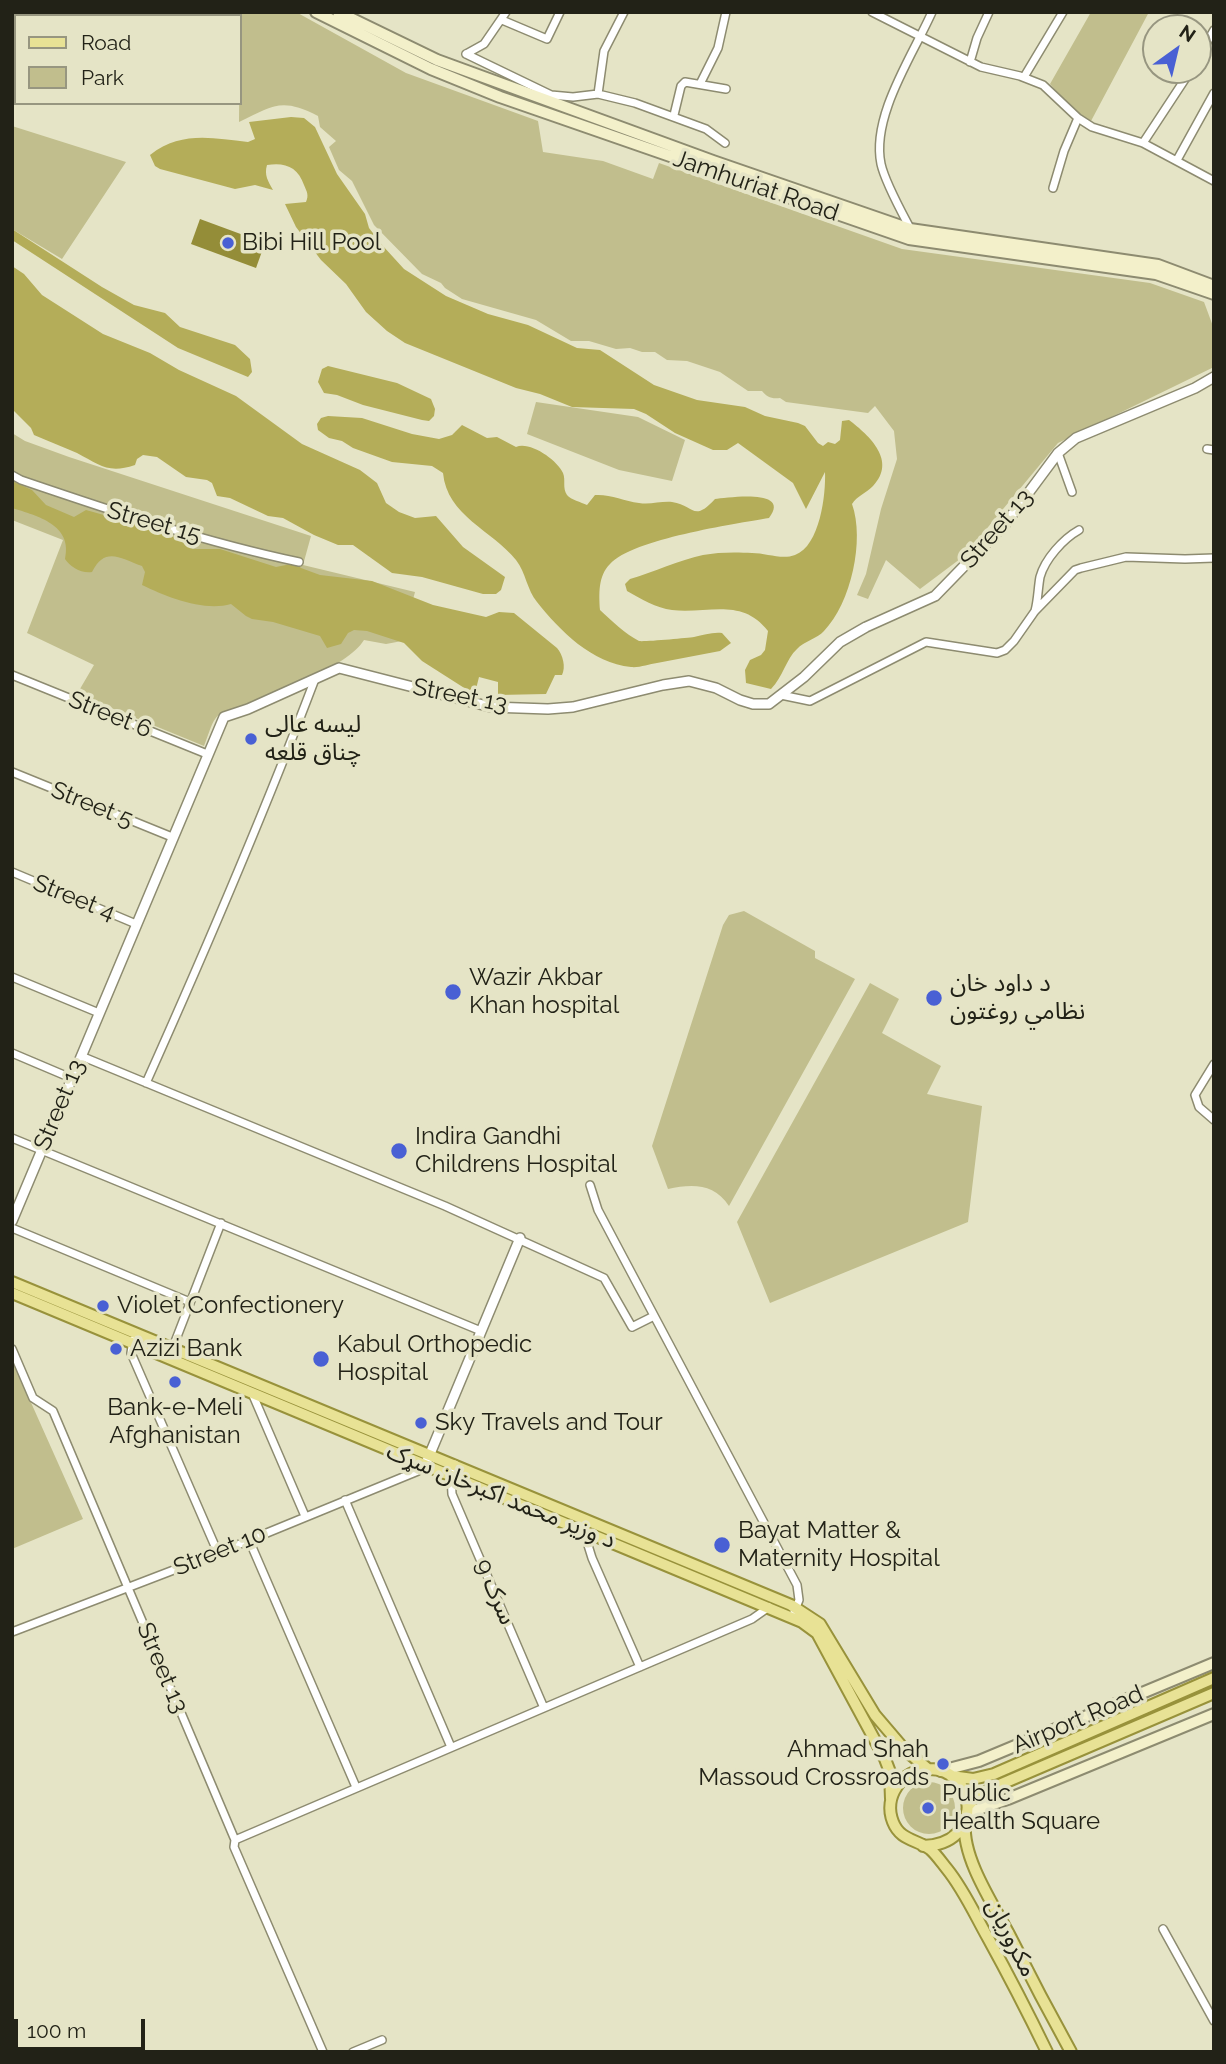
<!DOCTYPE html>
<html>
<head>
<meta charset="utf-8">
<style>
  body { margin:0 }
  #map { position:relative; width:1226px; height:2064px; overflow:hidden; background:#e5e4c6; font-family:Raleway,sans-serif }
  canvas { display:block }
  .frame { position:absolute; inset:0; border:14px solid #222217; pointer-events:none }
  .legend { position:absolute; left:14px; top:14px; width:228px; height:91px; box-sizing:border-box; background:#e5e4c6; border:2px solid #979680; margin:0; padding:9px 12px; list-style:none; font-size:21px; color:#222217 }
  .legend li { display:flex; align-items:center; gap:14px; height:35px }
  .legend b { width:35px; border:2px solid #979680 }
  .north { position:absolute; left:1142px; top:14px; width:70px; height:70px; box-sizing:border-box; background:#e5e4c6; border:2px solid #979680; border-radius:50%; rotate:34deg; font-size:19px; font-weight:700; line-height:28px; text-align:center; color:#222217 }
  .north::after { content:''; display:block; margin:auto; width:24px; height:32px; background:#4960d4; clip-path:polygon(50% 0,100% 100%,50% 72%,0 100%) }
  .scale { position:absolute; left:14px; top:2019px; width:131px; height:32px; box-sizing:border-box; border:4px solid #222217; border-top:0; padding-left:9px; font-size:21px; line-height:24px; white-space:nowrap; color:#222217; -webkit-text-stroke:5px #e5e4c6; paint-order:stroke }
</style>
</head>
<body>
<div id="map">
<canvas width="1226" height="2064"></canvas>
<div class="frame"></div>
<ul class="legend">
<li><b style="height:9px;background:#e8e295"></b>Road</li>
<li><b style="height:19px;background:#c1be8d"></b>Park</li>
</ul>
<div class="north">N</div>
<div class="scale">100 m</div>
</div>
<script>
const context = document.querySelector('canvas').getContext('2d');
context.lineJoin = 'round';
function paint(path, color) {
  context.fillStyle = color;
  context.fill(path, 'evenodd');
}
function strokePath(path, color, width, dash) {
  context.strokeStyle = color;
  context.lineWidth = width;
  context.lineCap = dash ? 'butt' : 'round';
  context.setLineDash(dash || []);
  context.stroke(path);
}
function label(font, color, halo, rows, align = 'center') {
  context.font = font + ' Raleway,"Noto Sans Arabic",sans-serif';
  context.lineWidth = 7;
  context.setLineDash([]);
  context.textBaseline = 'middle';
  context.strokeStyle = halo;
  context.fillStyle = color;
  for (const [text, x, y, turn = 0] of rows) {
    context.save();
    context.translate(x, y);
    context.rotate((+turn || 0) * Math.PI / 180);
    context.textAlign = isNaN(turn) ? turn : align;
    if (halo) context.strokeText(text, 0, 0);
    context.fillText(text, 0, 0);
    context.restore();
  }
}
const green = new Path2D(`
  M163,12H296L406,73L538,121L543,152L603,161L653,179L659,163L902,249L1150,283L1204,302L1214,329V367L1058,443L964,556L920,589L886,560L868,599L857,595L866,574L881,509L897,459L894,431L875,406L868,413L786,402L780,398C771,399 767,397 762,391H748L720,372L687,361L667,360L655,352H642L630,348L616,349L589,341H571L536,320L462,299L445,288L441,283L422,274L374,225L352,181L339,170L329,147L336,141L320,127L318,116C281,97 273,106 239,122L240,16H161Z
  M1091,12H1149L1091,121L1070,107L1050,84Z
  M12,126L126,162L62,259L12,229Z
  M536,402L638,417L685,440L672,481L619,470L527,434Z
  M12,433L25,441L69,457L311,536L303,565L415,592L402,641L386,644L364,640C347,668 274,692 241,707C212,711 214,721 204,746L77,694L94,665L27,633L63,540L12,520Z
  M744,911L815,951V958L855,979L729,1206C714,1183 692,1184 668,1189L652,1146L723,925L729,915Z
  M870,983L899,999L882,1033L941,1066L927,1094L982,1106L968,1222L770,1303L737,1222Z
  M12,1360L83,1519L12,1549Z
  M903 1808a26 26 0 1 1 52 0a26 26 0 1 1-52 0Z`);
const forest = new Path2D(`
  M291,117L304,118L315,127L337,174L365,214L369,228L383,246L404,269L446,296L488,314L528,325L577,348L600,350L654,385L697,400L745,407L765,416L798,423L805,426L818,443L823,446L828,442L835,444L840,440L842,421L849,420C870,436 897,461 873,486C866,493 857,496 852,504C865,540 851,603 824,631C817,639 804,641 797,649C786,659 783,677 771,689L746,683L745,670L750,660L761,655L765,650L768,631C742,597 708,614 672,610C656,608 641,599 627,591L625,584L630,579C654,572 679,560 703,555C718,552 737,552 752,553C766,553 782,560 795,555C820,546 826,494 825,472L806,509L793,483L738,443L727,450H713L675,433L646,414L634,409L572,407L540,394L516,388L405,343L387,331L366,312L346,284L321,260L296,227L285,204L306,202C309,195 307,192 304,185C298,167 285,162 267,165C264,175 268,181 273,190L255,185L235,189L160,169L155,166L150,155C181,131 211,138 248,142L255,139L249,122Z
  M12,229L102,287L134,305L165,313L180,327L235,345L250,359L252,372L248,377L178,348L12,240Z
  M12,266L24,274L42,295L103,334L150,353L179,370L236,396L302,444L360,470L377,483L386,503L399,512L415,518L436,516L463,547L505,577L501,590L496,594H483L422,577L392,573L353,545H338L314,535L283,518L268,516L230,498L217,496L212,483L207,480L186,477L157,457L143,455L137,459L135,465C108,474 100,465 77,453C63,447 48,441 34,435L31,428L12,409Z
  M328,366L397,383L431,399L435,409L434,416L429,421L422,420L363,405L337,395L324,393L318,382L322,369Z
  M328,416L362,418L412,434L439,439L452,435L462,425L487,438L497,437L516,447C530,441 557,460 563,473C566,480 562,488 567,495C571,500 581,502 587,505L595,495C610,494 624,501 639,503C650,505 661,501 672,502C694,505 693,523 715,499C727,498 792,488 769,518C734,524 633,539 610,564C598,576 599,594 600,610C612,621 625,634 639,641C643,642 687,638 694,637C704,635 712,632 722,633L731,643L720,651C699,655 678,659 657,663C649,664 639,668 631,667C592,663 560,631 537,602C527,590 526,573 516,560C492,530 447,516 443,473L432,466L392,462L353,448L342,441L329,438L318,430L317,424L321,418Z
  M12,481L32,490L46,505L74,517L86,510L136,524L176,538L193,549H220L276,567L296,563L301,568L320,575L372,581L433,605L486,617L499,612L514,613L557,648C563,655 566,667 562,675H555L546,694L498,695V682L479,677L475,693L469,691L422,661L404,643L367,631L354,630L348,633L341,644L327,648L320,636L273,622L252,619L246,616L231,604C204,612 167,597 142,585L145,572L142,566C120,558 105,546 92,572C82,574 70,567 65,559C73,525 38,516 12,508Z`);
const water = new Path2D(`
  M200,219L265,243L256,268L191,244Z`);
const minor = new Path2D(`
  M872,12L981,67L1020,76L1043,85L1078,118L1092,127L1143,143L1214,181
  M502,20L547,39L560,12
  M466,54L551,95L573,97L598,94L635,103L706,129L725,143
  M466,54L484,44L506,12
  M1198,58L1214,30
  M970,62L977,38L989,12
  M1024,77L1063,12
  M700,84L718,48L726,12
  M598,94L604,51L624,12
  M674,115L681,86L685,82L726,89
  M1143,143L1191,70
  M1177,160L1214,93
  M1053,188L1064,151L1078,118
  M910,228C901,211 885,182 881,164C871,116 913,55 932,12
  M1207,449L1214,450
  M1058,453L1072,492
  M12,475L21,480C112,511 204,542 299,562
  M1035,611C1038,600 1038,588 1040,577C1045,559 1063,539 1079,530
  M12,675L207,754
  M781,695L810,701L926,642L997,653L1005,650L1014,641L1035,611L1075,570L1081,568L1126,557L1185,559L1214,558
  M12,772L172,837
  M12,872L136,924
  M12,977L99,1013
  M12,1053L71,1078
  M81,1056L445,1206L604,1278L632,1327L654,1316
  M1214,1064L1195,1095L1199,1107L1214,1120
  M146,1083C206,949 263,816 315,679
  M12,1138L481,1331
  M590,1185L598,1210L797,1585L799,1600L794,1612
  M12,1228L190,1302
  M133,1340L131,1353L218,1553
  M173,1347L221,1223
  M12,1349L33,1398L53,1411L235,1840L234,1847L323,2052
  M252,1393L305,1516
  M455,1464L451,1476L452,1494L544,1708
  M345,1500L451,1747
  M586,1519L583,1529L592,1558L640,1667
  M249,1540L356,1787
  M12,1632L218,1553L418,1471L425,1466
  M235,1840L752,1619L769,1607
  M1163,1929L1214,2021
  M353,2052L382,2040`);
const tertiary = new Path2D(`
  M12,1221L224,717L248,709L339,668L491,707L548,709L573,707L663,685L689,681L716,688L740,700L753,704H769L804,677L840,642L866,627L935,596L1006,523L1058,453L1076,438L1195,388L1214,377
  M427,1461L520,1238`);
const secondary = new Path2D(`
  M316,12L431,69L500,97L909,239L1156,274L1214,294
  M338,12L437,60L713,161L910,229L1158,265L1214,286
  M941,1771L979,1761L1214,1663
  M967,1813L1008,1799L1214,1714`);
const primary = new Path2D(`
  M12,1282L791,1605L820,1624L875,1715L904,1749L928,1769
  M12,1293L802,1622L817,1633L885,1759L890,1772L891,1799
  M951,1776L973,1779L994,1774L1214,1678
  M968,1806L976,1797L999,1785L1214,1693
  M965,1824C962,1859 995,1907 1011,1938C1030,1976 1050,2014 1071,2052
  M923,1846C985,1845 978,1769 929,1769C902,1769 883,1797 893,1822C900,1840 915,1839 930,1849C936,1854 942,1863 947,1869C964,1890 975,1915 988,1938C1009,1976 1028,2013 1047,2052`);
const markers = [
  [228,243,7,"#4960d4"],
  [251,739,7,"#4960d4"],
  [453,992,9,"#4960d4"],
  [934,998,9,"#4960d4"],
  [399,1151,9,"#4960d4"],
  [103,1306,7,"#4960d4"],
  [116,1349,7,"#4960d4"],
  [321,1359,9,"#4960d4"],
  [175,1382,7,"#4960d4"],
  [421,1423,7,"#4960d4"],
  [722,1545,9,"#4960d4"],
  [943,1764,7,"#4960d4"],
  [928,1808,7,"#4960d4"]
];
const streetNames = [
  ["Jamhuriat Road",756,186,19],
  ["Street 15",154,523,16],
  ["Street 13",997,529,-49],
  ["Street 13",460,696,11],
  ["Street 6",110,715,22],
  ["Street 5",92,805,22],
  ["Street 4",74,898,22],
  ["Street 13",60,1105,-67],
  ["د وزیر محمد اکبرخان سړک",501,1496,22],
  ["Street 10",220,1551,-22],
  ["سرک 9",495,1592,67],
  ["Street 13",162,1668,67],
  ["Airport Road",1078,1720,-23],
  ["مکروریان",1011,1938,63]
];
const poiNames = [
  ["Bibi Hill Pool",242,243],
  ["لیسه عالی",265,725],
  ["چناق قلعه",265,753],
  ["Wazir Akbar",469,978],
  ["Khan hospital",469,1006],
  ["د داود خان",950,984],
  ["نظامي روغتون",950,1012],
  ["Indira Gandhi",415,1137],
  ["Childrens Hospital",415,1165],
  ["Violet Confectionery",117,1306],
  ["Kabul Orthopedic",337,1345],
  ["Hospital",337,1373],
  ["Azizi Bank",130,1349],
  ["Bank-e-Meli",175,1408,"center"],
  ["Afghanistan",175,1436,"center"],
  ["Sky Travels and Tour",435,1423],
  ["Bayat Matter &",738,1531],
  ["Maternity Hospital",738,1559],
  ["Ahmad Shah",929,1750,"right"],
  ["Massoud Crossroads",929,1778,"right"],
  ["Public",942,1794],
  ["Health Square",942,1822]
];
paint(green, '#c1be8d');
paint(forest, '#b4ad59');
paint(water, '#948d38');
strokePath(minor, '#8d8b70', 10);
strokePath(tertiary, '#8d8b70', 12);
strokePath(secondary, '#8d8b70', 14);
strokePath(primary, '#98923b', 14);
strokePath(minor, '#fff', 7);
strokePath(tertiary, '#fff', 9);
strokePath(secondary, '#f3f0ca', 10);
strokePath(primary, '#e8e295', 10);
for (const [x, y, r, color] of markers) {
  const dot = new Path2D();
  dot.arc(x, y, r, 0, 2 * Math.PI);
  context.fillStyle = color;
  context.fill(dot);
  strokePath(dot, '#e5e4c6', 2.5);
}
label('24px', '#222217', '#e5e4c6', streetNames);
label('24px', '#222217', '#e5e4c6', poiNames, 'left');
</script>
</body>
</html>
